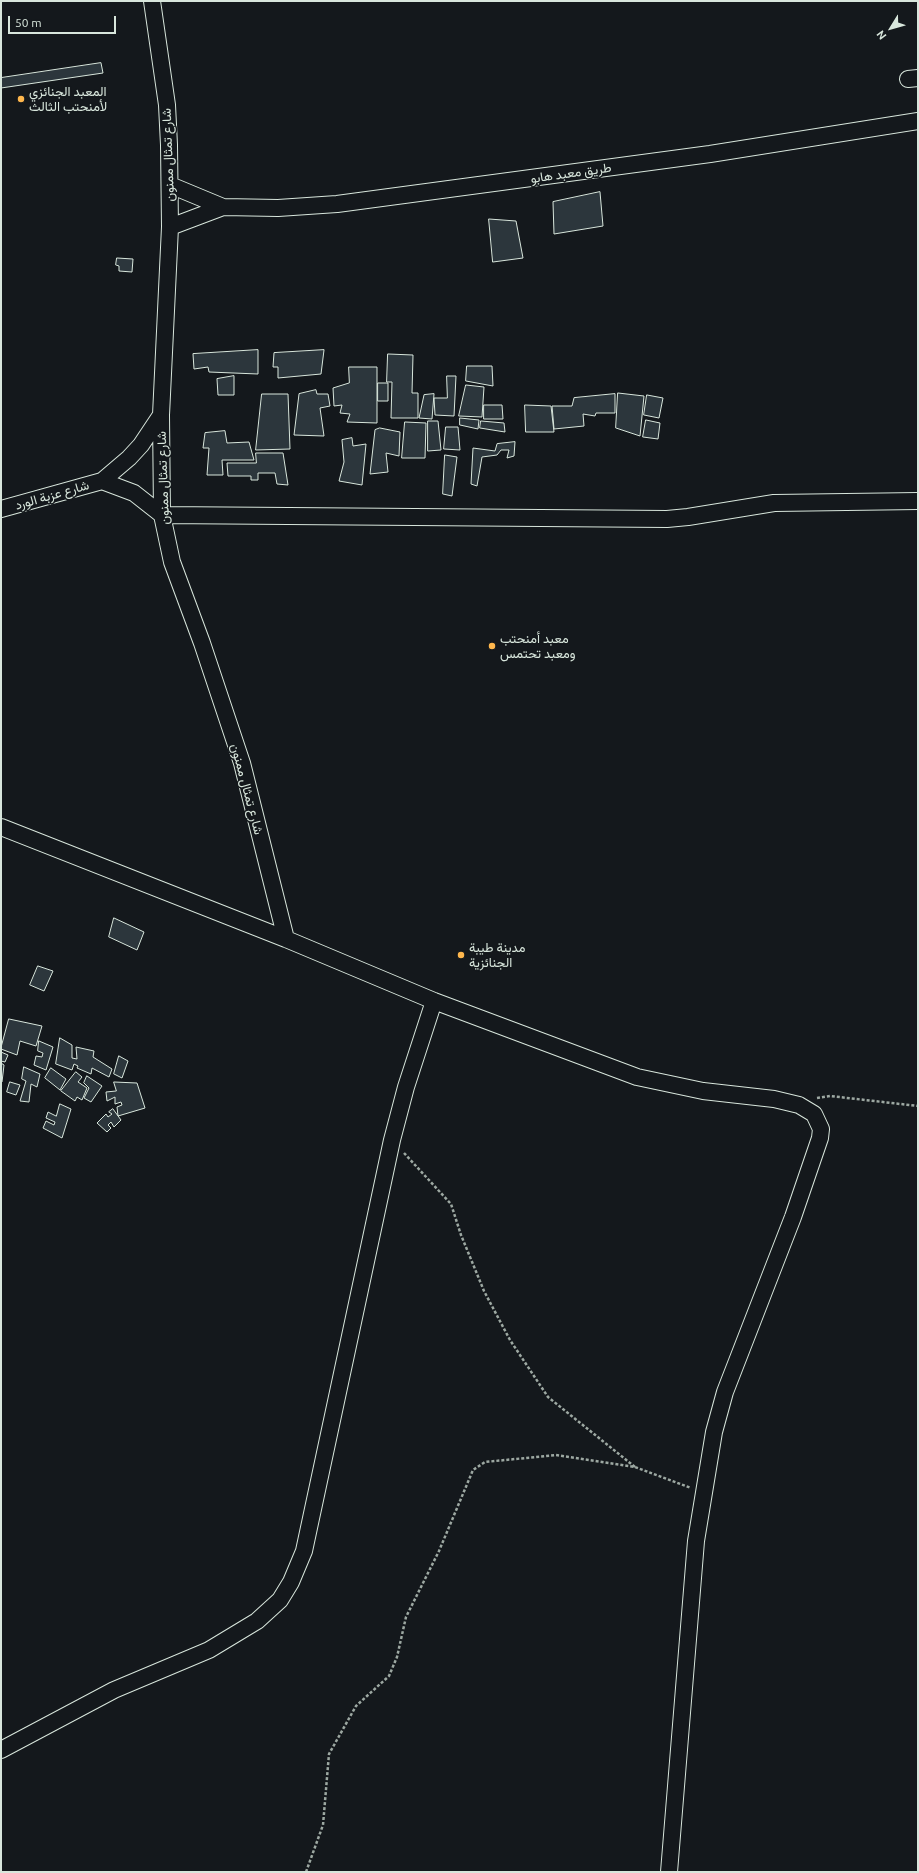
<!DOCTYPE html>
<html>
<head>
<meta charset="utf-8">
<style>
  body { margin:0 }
  #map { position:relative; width:919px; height:1873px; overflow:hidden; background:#14181c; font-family:Ubuntu,sans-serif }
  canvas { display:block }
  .frame { position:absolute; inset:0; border:2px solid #d8e6dc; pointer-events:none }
  .north { position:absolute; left:871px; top:8px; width:40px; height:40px; -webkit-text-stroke:3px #14181c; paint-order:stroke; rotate:233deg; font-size:11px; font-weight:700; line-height:16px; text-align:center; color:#d8e6dc }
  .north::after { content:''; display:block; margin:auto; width:14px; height:18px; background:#d8e6dc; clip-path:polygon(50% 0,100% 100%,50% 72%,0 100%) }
  .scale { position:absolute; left:8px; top:16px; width:108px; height:18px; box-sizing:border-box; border:2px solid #d8e6dc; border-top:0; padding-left:5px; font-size:12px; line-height:14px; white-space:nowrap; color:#d8e6dc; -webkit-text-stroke:3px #14181c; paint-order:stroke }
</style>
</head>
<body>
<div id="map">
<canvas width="919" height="1873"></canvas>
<div class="frame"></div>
<div class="north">N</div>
<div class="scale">50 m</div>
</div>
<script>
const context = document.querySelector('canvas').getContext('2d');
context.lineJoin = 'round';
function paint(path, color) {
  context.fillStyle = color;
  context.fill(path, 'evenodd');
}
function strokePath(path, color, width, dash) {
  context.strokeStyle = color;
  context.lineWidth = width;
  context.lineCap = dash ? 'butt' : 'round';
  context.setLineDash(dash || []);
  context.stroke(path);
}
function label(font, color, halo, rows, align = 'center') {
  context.font = font + ' Ubuntu,Vazirmatn,sans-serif';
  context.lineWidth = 3;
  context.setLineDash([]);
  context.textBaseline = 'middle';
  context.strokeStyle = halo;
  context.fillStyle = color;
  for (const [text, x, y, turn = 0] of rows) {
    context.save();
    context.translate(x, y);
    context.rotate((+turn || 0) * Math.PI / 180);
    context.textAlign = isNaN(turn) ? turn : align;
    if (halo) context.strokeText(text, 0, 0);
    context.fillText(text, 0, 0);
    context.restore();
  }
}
const building = new Path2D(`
  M101,63L103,73L1,88V78Z
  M600,192L603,226L554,234L553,202Z
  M489,219L516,221L523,258L493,262Z
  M117,258L133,259L132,272L119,271V266L116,265Z
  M258,350V374L209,372L208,367L194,369L193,354Z
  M324,350L321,374L278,378V367H273L274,353Z
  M388,354L413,355L412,393H418V418H391L392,382H387Z
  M467,366H492L493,386L466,381Z
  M349,367H377V423L347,422L350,414L340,413L342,405L334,406L333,388L349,383Z
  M234,376V395H218L217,379Z
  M447,376H456L454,416L435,415L434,398H447Z
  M378,383H388V401H378Z
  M466,385L484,387L482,417L459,416Z
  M316,390L317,394H328L330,406L320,408L324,436L294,435L299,394Z
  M618,393L644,396L640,436L616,428Z
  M262,394H288L290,449L256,450Z
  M434,394L432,419L419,418L424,395Z
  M615,394V413H596L595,416L583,414L584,426L554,429L552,406H572L574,398Z
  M647,395L663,398L659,418L644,415Z
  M484,405H502L503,419H484Z
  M525,405L551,406L554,432H526Z
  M460,418L479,420L478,429L460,425Z
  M646,420L660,423L658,439L643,437Z
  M428,421H438L441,450L428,451Z
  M481,421L504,423L505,432L480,428Z
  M405,422L426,423L425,458H402Z
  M446,427H458L460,450L444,449Z
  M380,428L400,432L399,456L386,453L388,472L370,474L375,430Z
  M225,431L227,443L249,442L254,460H222L223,475H207L209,448H203L205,433Z
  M352,438L353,446L366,444L362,485L339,481L344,462L342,440Z
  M515,442L514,456L507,458L509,450H501L497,455L482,457L477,486L471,484L473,448L495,451L497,444Z
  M256,453H283L288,485L277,484L275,473H258V480H251V476H228L227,463H256Z
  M445,455L457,457L452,496L443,494Z
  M114,918L144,932L137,950L109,937Z
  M38,966L53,971L44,991L30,985Z
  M9,1019L42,1026L36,1046L20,1041L17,1055L1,1049Z
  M60,1038L72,1045V1058L77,1059L76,1047L94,1051L93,1057L112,1069L109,1077L92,1068L91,1074L77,1068L78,1066L74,1064L72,1070L56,1064Z
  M39,1041L53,1047L46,1070L34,1065L36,1056L42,1057L43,1053L38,1051Z
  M1,1052L8,1055L5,1062L1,1061Z
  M119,1056L128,1061L122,1078L114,1074Z
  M1,1063L4,1065L2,1082H1Z
  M24,1067L40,1074L37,1087L31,1084L29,1102L20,1101L26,1081L22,1079Z
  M51,1068L66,1079L60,1090L45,1078Z
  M76,1072L82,1077L78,1082L87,1088L82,1100L77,1097L75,1101L61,1091Z
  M87,1076L102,1086L91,1102L84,1098L89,1088L84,1083Z
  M10,1082L20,1085L16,1095L7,1092Z
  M114,1082L137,1083L145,1108L118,1116L117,1107L122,1105L121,1102L115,1104V1097L107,1101L106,1092L116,1091Z
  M60,1104L71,1109L62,1138L43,1128L46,1121L54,1125L55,1122L46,1118L48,1112L56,1116Z
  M113,1109L121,1120L114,1127L111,1122L108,1125L111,1128L107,1132L97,1123L106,1114L108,1117L112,1114L109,1112Z`);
const path = new Path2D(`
  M817,1098L830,1096L918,1106
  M404,1153L451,1204L461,1235L484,1291L510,1340L548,1397L635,1467
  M306,1872L323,1825L329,1754L356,1706L389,1676L397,1657L406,1617L439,1551L473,1470L485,1462L556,1455L635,1467L691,1488`);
const minor = new Path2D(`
  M152,1L167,105L169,145L170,227L161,415L162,515L172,562L202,643L242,763L286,939
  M908,79L918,78
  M170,185L223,207L278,208L337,204L710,154L918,121
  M170,227L223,207
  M102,481L134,493L162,515L667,519L688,517L774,503L918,501
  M1,509L102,481L129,458L141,445L161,415
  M1,827L286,939L434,1001L637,1077L703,1091L774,1099L799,1105L814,1114L821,1129L820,1138L793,1217L725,1392L714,1432L696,1541L669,1872
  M1,1750L114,1690L209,1650L257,1621L280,1600L291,1582L304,1551L392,1140L406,1087L434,1001`);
const markers = [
  [21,99,4,"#ffb74d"],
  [492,646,4,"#ffb74d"],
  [461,955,4,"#ffb74d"]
];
const poiNames = [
  ["المعبد الجنائزي",29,92],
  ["لأمنحتب الثالث",29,107],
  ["معبد أمنحتب",500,639],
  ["ومعبد تحتمس",500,654],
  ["مدينة طيبة",469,948],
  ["الجنائزية",469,963]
];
const streetNames = [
  ["شارع تمثال ممنون",168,155,-92],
  ["طريق معبد هابو",571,173,-8],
  ["شارع تمثال ممنون",163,478,-92],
  ["شارع عزبة الورد",52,495,-16],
  ["شارع تمثال ممنون",247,789,75]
];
paint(building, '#2c363c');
strokePath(building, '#d8e6dc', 1);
strokePath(minor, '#d8e6dc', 18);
strokePath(path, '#9da8a2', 2.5, [3, 2]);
strokePath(minor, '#14181c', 16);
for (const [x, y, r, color] of markers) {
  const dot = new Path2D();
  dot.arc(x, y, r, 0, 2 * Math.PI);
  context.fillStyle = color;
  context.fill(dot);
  strokePath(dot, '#14181c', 1.5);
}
label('13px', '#d8e6dc', '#14181c', poiNames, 'left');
label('13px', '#d8e6dc', '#14181c', streetNames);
</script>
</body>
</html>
